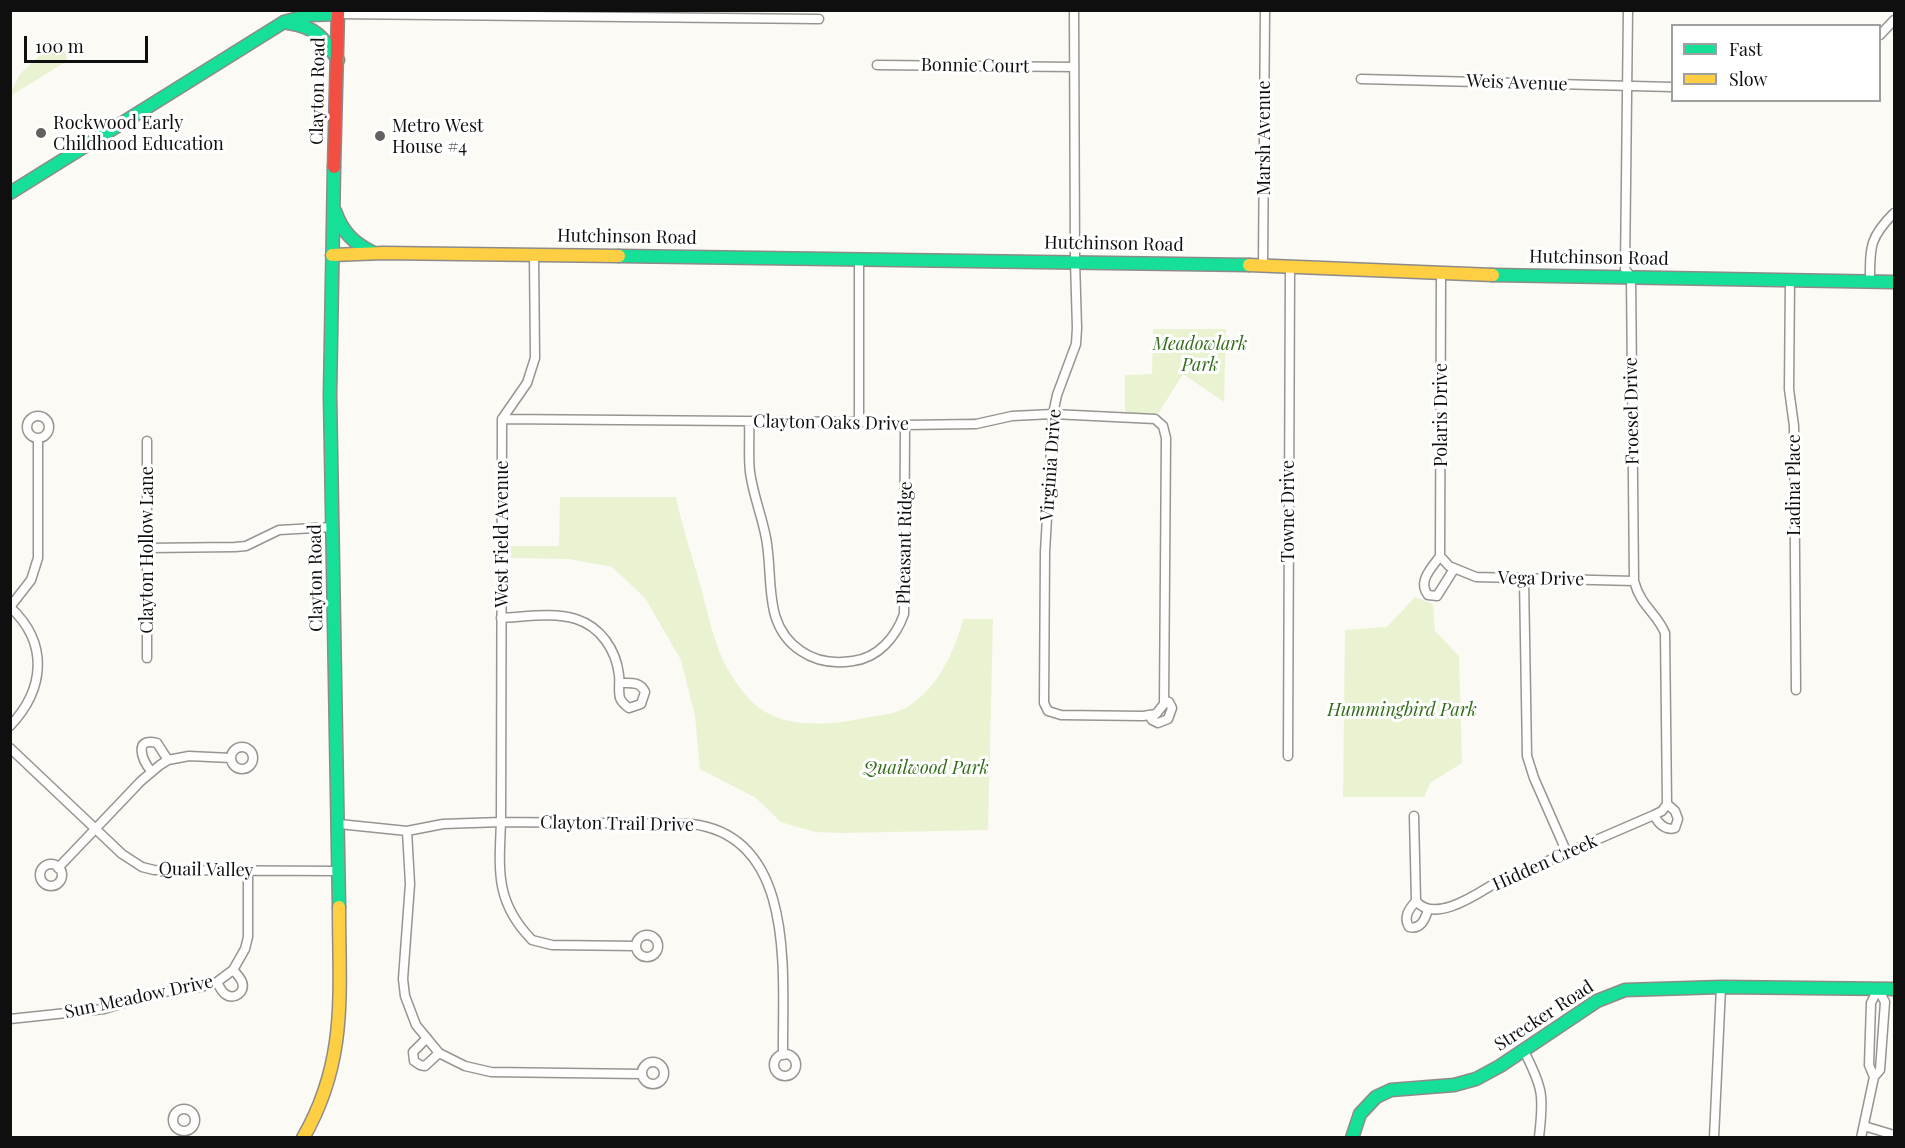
<!DOCTYPE html>
<html>
<head>
<meta charset="utf-8">
<style>
  body { margin:0 }
  #map { position:relative; width:1905px; height:1148px; overflow:hidden; background:#fcfaf4; font-family:"Playfair Display",serif }
  canvas { display:block }
  .frame { position:absolute; inset:0; border:12px solid #0f0f0f; pointer-events:none }
  .legend { position:absolute; left:1671px; top:24px; width:210px; height:78px; box-sizing:border-box; background:#fff; border:2px solid #9f9f9f; margin:0; padding:8px 10px; list-style:none; font-size:18px; color:#0f0f0f }
  .legend li { display:flex; align-items:center; gap:12px; height:30px }
  .legend b { width:30px; border:2px solid #9f9f9f }
  .scale { position:absolute; left:24px; top:36px; width:124px; height:27px; box-sizing:border-box; border:3px solid #0f0f0f; border-top:0; padding-left:8px; font-size:18px; line-height:21px; white-space:nowrap; color:#0f0f0f; -webkit-text-stroke:4px #fff; paint-order:stroke }
</style>
</head>
<body>
<div id="map">
<canvas width="1905" height="1148"></canvas>
<div class="frame"></div>
<ul class="legend">
<li><b style="height:8px;background:#16e098"></b>Fast</li>
<li><b style="height:8px;background:#ffcf43"></b>Slow</li>
</ul>
<div class="scale">100 m</div>
</div>
<script>
const context = document.querySelector('canvas').getContext('2d');
context.lineJoin = 'round';
function paint(path, color) {
  context.fillStyle = color;
  context.fill(path, 'evenodd');
}
function strokePath(path, color, width, dash) {
  context.strokeStyle = color;
  context.lineWidth = width;
  context.lineCap = dash ? 'butt' : 'round';
  context.setLineDash(dash || []);
  context.stroke(path);
}
function label(font, color, halo, rows, align = 'center') {
  context.font = font + ' "Playfair Display",serif';
  context.lineWidth = 6;
  context.setLineDash([]);
  context.textBaseline = 'middle';
  context.strokeStyle = halo;
  context.fillStyle = color;
  for (const [text, x, y, turn = 0] of rows) {
    context.save();
    context.translate(x, y);
    context.rotate((+turn || 0) * Math.PI / 180);
    context.textAlign = isNaN(turn) ? turn : align;
    if (halo) context.strokeText(text, 0, 0);
    context.fillText(text, 0, 0);
    context.restore();
  }
}
const green = new Path2D(`
  M55,41H58L66,54L67,61L12,95L11,92L20,74Z
  M1153,329H1226L1224,402L1183,374L1158,414L1125,413V375L1152,374Z
  M560,497H676C682,527 692,555 700,584C711,625 716,659 744,693C774,732 827,726 870,717C883,715 898,713 909,706C938,687 955,651 963,619H993L988,830L843,833L815,832L781,822L756,798L700,769L695,716L681,660L645,598L612,567L569,559L509,558V546H559Z
  M1415,597L1433,604L1435,631L1459,656L1462,763L1430,783L1424,797H1343L1345,630L1387,627Z`);
const street = new Path2D(`
  M1628,10L1625,269L1631,277L1634,581C1641,607 1656,612 1665,633L1667,804
  M338,14L819,19
  M1880,35L1894,20
  M877,65L1074,67
  M1361,79L1672,87
  M534,254L535,358L527,383L502,419L501,822C499,871 495,902 532,940L552,945L636,946
  M859,258V422
  M1263,265L1265,10
  M1441,274L1440,556L1449,566L1476,577L1634,581
  M1790,279L1789,389L1794,426L1796,690
  M1870,282C1870,247 1869,238 1894,213
  M27 427a11 11 0 1 1 22 0a11 11 0 1 1-22 0Z
  M502,419L859,422L905,425L976,424L1012,416L1053,414L1155,419L1163,426L1166,438L1164,704L1156,714L1143,716L1061,715L1048,711L1044,703L1045,552L1053,414L1057,395L1076,344L1077,328L1075,261L1074,10
  M749,422C750,438 748,456 750,472C753,495 762,516 766,538C774,579 762,625 801,651C817,662 834,664 853,661C878,658 896,637 904,614L905,425
  M147,441V658
  M147,548L235,547L246,546L279,530L333,527
  M1440,556C1432,568 1417,581 1428,595L1437,596L1454,569
  M1524,579L1527,756L1534,778L1567,853
  M10,607L31,580L38,558V438
  M10,607C49,643 45,689 10,726
  M501,618C525,617 553,612 576,619C601,627 616,650 619,675C620,682 618,691 620,698C622,703 625,705 629,708L641,704L645,692C640,681 630,683 620,683
  M1149,715L1152,720L1158,723L1168,719L1172,708L1169,702L1164,700
  M231 758a11 11 0 1 1 22 0a11 11 0 1 1-22 0Z
  M10,748L122,854L142,867L154,870L339,871
  M1288,756L1290,266
  M151,771C142,760 133,737 157,743L168,760
  M1654,815C1658,823 1665,831 1675,828L1678,819L1675,811L1667,804
  M1414,816L1416,901C1434,923 1474,896 1492,885L1654,815L1662,811L1667,804
  M339,824L407,831L443,824L501,822L692,824C798,837 782,977 783,1055
  M407,831L410,884L403,979L405,996L416,1025L439,1053L465,1066L491,1072L641,1074
  M40 875a11 11 0 1 1 22 0a11 11 0 1 1-22 0Z
  M58,868L141,781L160,765L168,760L189,756L231,758
  M1416,901C1409,909 1403,917 1409,927C1421,930 1425,919 1428,910
  M636 946a11 11 0 1 1 22 0a11 11 0 1 1-22 0Z
  M217,982C219,986 221,991 225,994C234,1001 246,992 242,982C240,977 236,973 233,970
  M10,1019L104,1009L156,993L201,987L217,982L233,970L245,949L248,937V871
  M427,1038L413,1052L414,1061L420,1065L425,1066L439,1053
  M1524,1051C1543,1088 1544,1096 1539,1137
  M774 1065a11 11 0 1 1 22 0a11 11 0 1 1-22 0Z
  M642 1073a11 11 0 1 1 22 0a11 11 0 1 1-22 0Z
  M1874,1077L1880,1070L1885,1002L1878,989
  M173 1120a11 11 0 1 1 22 0a11 11 0 1 1-22 0Z
  M1864,1126L1894,1135
  M1714,1138L1721,987
  M1861,1138L1874,1077L1869,1065L1871,1003L1878,989`);
const fast = new Path2D(`
  M288,23C316,27 323,37 338,60
  M334,167L330,395L339,907
  M10,193L284,22L310,15L338,14
  M335,211C342,231 353,243 372,252
  M619,256L1249,265
  M1493,275L1894,282
  M1352,1138L1360,1114L1376,1097L1391,1090L1454,1085L1476,1079L1500,1066L1597,1001L1625,990L1721,987L1894,989`);
const slow = new Path2D(`
  M332,255L383,253L619,256
  M1249,265L1493,275
  M303,1138C348,1060 339,993 339,907`);
const jam = new Path2D(`
  M334,167L338,10`);
const markers = [
  [41,133,6,"#62615f"],
  [380,136,6,"#62615f"]
];
const streetNames = [
  ["Bonnie Court",975,66,1],
  ["Weis Avenue",1517,83,2],
  ["Clayton Road",318,91,-89],
  ["Marsh Avenue",1264,138,-90],
  ["Hutchinson Road",627,237,1],
  ["Hutchinson Road",1114,244,1],
  ["Hutchinson Road",1599,258,1],
  ["Froesel Drive",1632,411,-91],
  ["Polaris Drive",1441,415,-90],
  ["Clayton Oaks Drive",831,423,1],
  ["Virginia Drive",1051,465,-86],
  ["Ladina Place",1794,485,-90],
  ["Towne Drive",1288,511,-90],
  ["West Field Avenue",502,534,-90],
  ["Pheasant Ridge",905,543,-89],
  ["Clayton Hollow Lane",147,550,-90],
  ["Clayton Road",316,578,-91],
  ["Vega Drive",1541,579,1],
  ["Clayton Trail Drive",617,824,1],
  ["Hidden Creek",1545,863,-24],
  ["Quail Valley",206,870,1],
  ["Sun Meadow Drive",139,997,-12],
  ["Strecker Road",1544,1016,-33]
];
const poiNames = [
  ["Rockwood Early",53,123],
  ["Childhood Education",53,144],
  ["Metro West",392,126],
  ["House #4",392,147]
];
const parkNames = [
  ["Meadowlark",1200,344],
  ["Park",1200,365],
  ["Hummingbird Park",1402,710],
  ["Quailwood Park",926,768]
];
paint(green, '#e9f3d2');
strokePath(street, '#969592', 11);
strokePath(fast, '#8c8b89', 15);
strokePath(slow, '#8c8b89', 15);
strokePath(jam, '#8c8b89', 15);
strokePath(street, '#fffefd', 8);
strokePath(fast, '#16e098', 12);
strokePath(slow, '#ffcf43', 12);
strokePath(jam, '#f24e42', 12);
for (const [x, y, r, color] of markers) {
  const dot = new Path2D();
  dot.arc(x, y, r, 0, 2 * Math.PI);
  context.fillStyle = color;
  context.fill(dot);
  strokePath(dot, '#fff', 2);
}
label('18px', '#0f0f0f', '#fff', streetNames);
label('18px', '#0f0f0f', '#fff', poiNames, 'left');
label('italic 18px', '#336d19', '#fff', parkNames);
</script>
</body>
</html>
